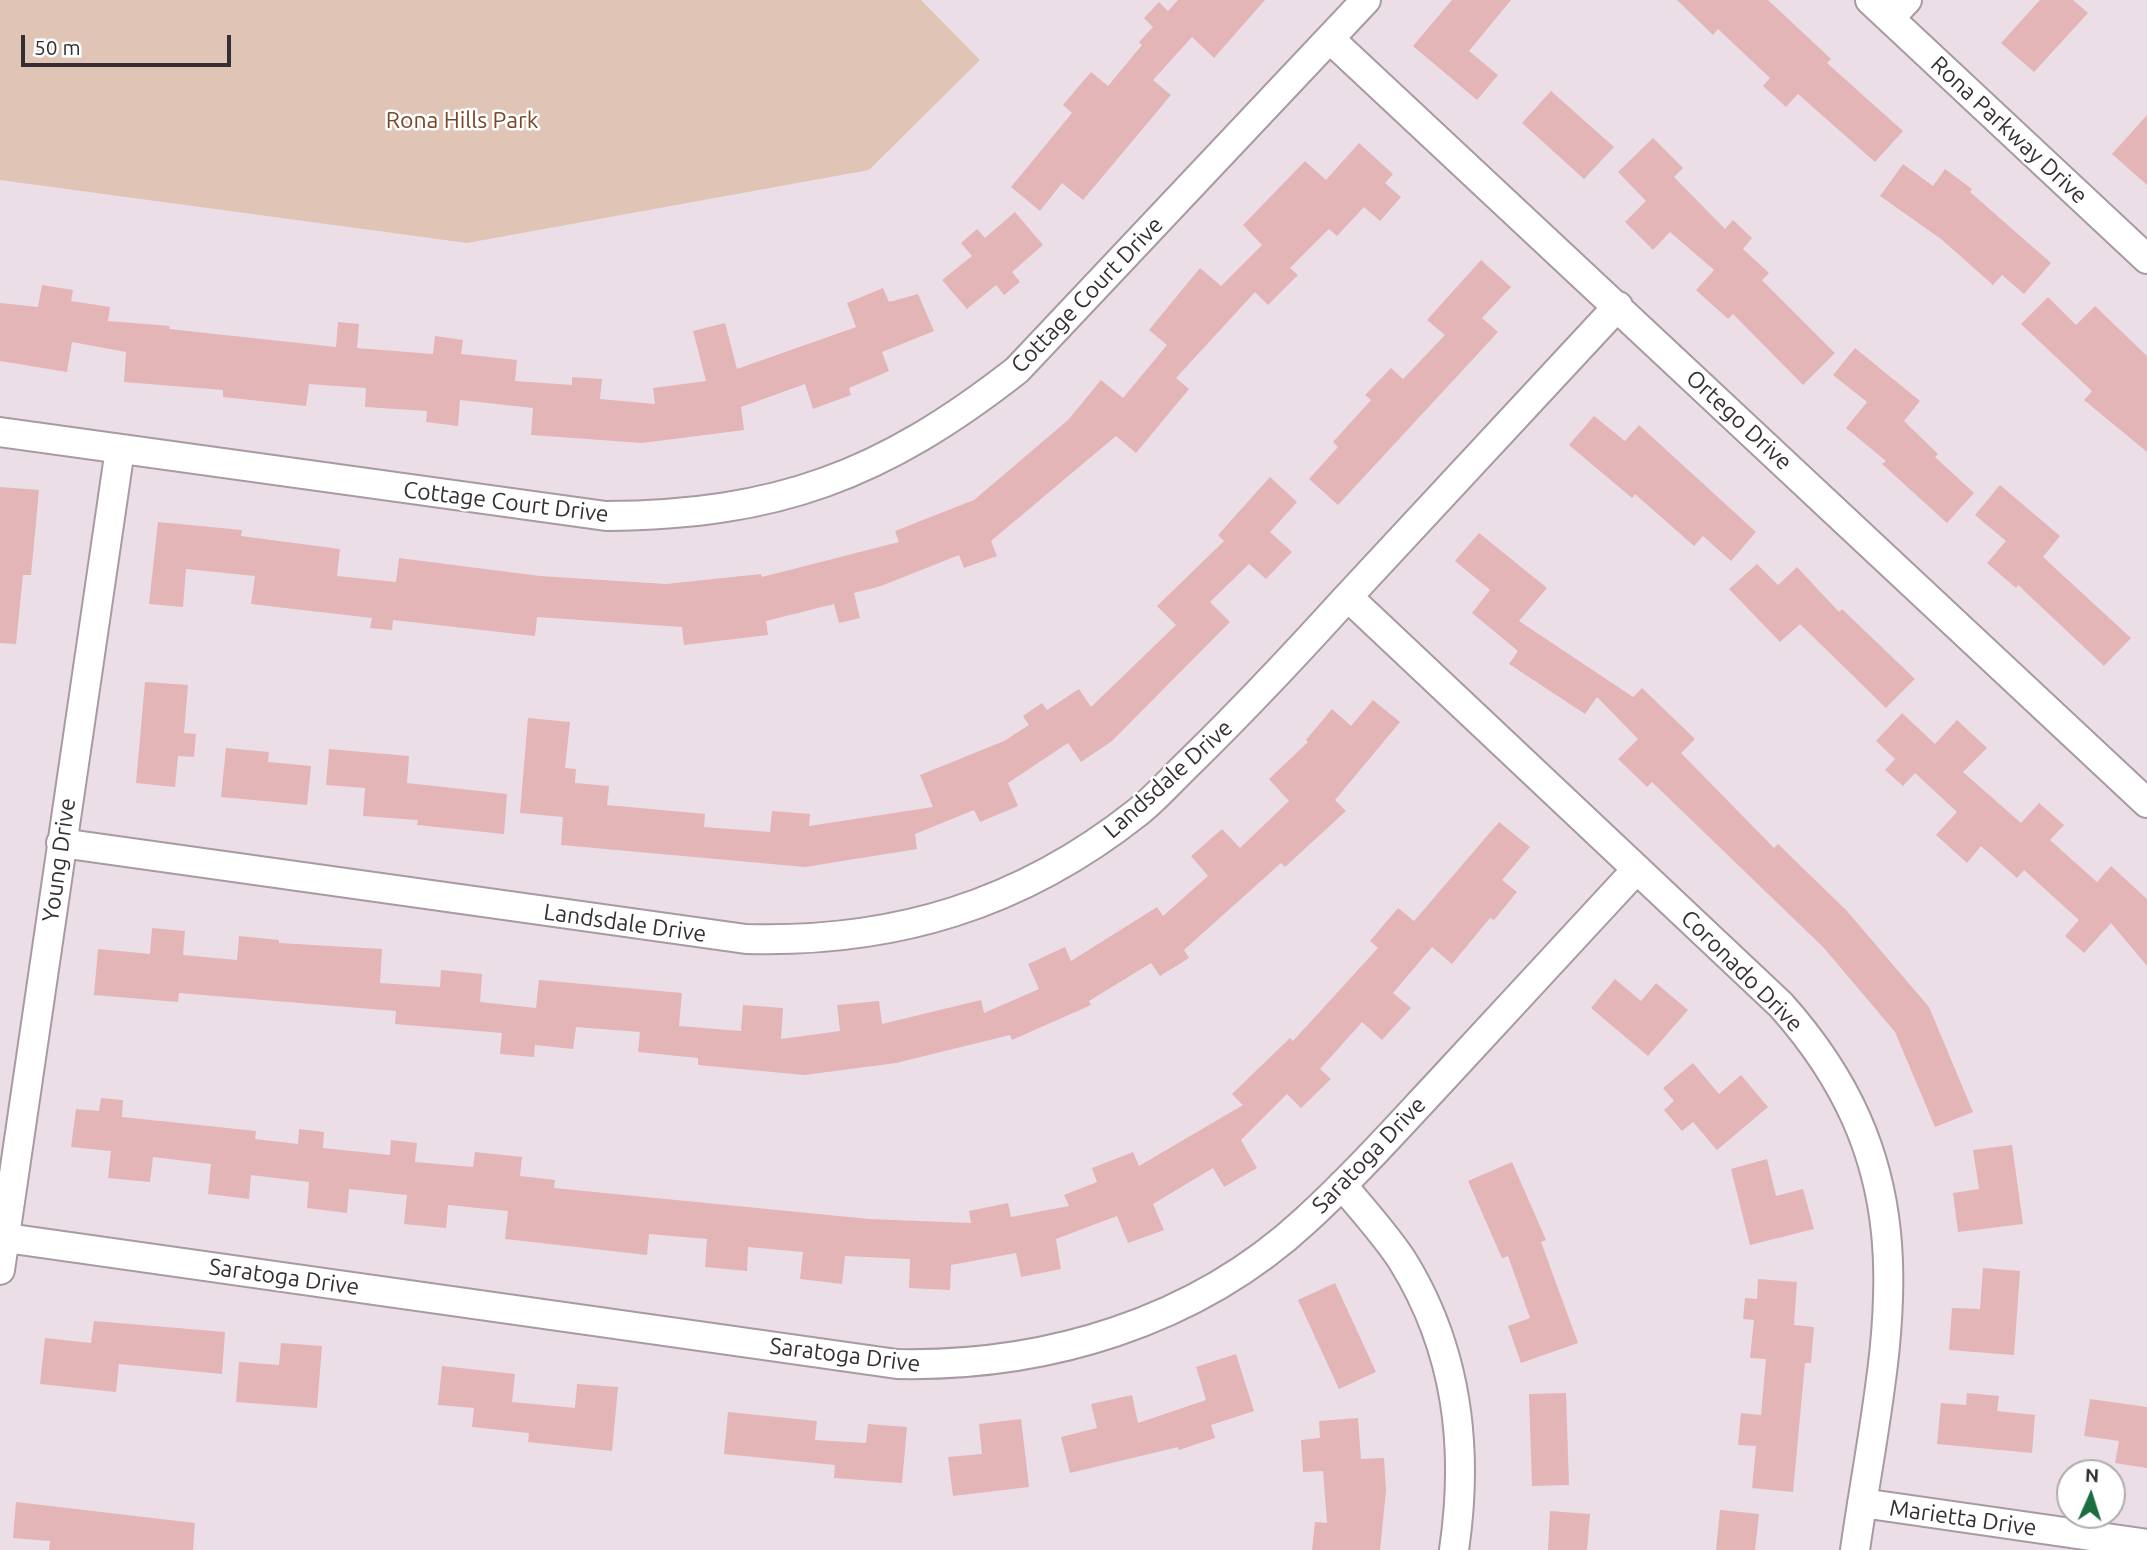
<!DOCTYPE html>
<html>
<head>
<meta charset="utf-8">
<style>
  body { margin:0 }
  #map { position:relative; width:2147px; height:1550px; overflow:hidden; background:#ecdee7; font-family:Ubuntu,sans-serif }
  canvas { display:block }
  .north { position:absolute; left:2056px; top:1459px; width:70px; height:70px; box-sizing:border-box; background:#fff; border:2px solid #aeacad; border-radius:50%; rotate:3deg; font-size:19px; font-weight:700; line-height:28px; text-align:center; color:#352f33 }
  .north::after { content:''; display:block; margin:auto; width:24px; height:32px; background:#1a6e40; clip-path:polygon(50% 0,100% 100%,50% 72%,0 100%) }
  .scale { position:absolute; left:21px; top:35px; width:210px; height:32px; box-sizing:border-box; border:4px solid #352f33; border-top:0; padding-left:9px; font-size:21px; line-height:24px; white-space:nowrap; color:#352f33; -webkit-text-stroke:5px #fff; paint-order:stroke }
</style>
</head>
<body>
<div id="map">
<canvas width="2147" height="1550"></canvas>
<div class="north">N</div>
<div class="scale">50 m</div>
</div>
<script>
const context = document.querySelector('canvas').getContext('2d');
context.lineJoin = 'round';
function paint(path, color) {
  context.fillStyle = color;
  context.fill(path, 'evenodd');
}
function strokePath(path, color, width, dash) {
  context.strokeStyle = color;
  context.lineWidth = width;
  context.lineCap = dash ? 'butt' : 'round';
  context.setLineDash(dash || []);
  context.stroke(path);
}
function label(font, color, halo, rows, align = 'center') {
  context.font = font + ' Ubuntu,sans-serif';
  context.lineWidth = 5;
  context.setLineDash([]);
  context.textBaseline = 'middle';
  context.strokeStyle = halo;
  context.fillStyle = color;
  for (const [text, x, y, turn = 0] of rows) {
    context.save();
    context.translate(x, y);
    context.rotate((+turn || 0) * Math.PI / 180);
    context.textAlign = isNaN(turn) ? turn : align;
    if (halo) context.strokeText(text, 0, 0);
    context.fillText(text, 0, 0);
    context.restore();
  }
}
const green = new Path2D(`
  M0,0H921L980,60L869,170L467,243L0,180Z`);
const building = new Path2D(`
  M1178,0H1265L1214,58L1192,37L1153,80L1171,95L1083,200L1062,183L1040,211L1011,187L1072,113L1063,105L1091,72L1108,86L1142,45L1139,42L1153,27L1144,18L1159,2L1168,11Z
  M1452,0H1511L1469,51L1498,75L1477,100L1413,46Z
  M1677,0H1768L1831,59L1827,63L1903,131L1875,162L1798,94L1786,107L1763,86L1770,78L1718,29L1713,35Z
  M2040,0H2073L2088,13L2034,72L2001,43Z
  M1551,91L1614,147L1584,179L1522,123Z
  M2147,115V185L2112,154Z
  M1653,138L1683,168L1674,177L1725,229L1733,220L1752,238L1743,249L1769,273L1762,280L1835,353L1803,385L1733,314L1728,319L1696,290L1714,270L1670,232L1653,250L1625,222L1646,201L1618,172Z
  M1359,143L1393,174L1385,183L1401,197L1380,221L1364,207L1337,236L1329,229L1290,268L1298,275L1268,305L1255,292L1176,378L1189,389L1136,453L1116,436L991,541L997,556L964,568L959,555L881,586L854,593L860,618L839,623L834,604L766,621L768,635L684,645L682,627L537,617L535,636L393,620L392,630L370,628L372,618L251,604L255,576L186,569L183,607L149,604L158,522L242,530L241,536L340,549L337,576L396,582L399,558L540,576L666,584L761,574L762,577L899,542L895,531L974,500L1068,420L1101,380L1123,398L1167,345L1149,330L1200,268L1221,286L1262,245L1243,225L1305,161L1326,180Z
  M1903,164L1933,186L1945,169L1972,189L1970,192L2051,263L2024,294L2002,275L1993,285L1941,239L1880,196Z
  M1015,212L1043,245L1012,272L1020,282L1004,295L996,285L967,309L942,280L972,256L961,243L977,229L985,238Z
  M1481,260L1511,287L1482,318L1498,332L1338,505L1309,479L1338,447L1333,442L1371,400L1365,395L1391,368L1403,379L1445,335L1427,320Z
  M42,285L73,290L71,301L110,307L108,321L170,326L169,329L336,347L338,322L359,324L357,348L433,354L435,336L463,340L461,354L517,360L515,381L572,385V377L602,379L600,399L655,404L653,388L706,381L693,331L725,323L737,369L856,327L847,303L883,288L889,302L918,294L934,331L882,352L889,371L849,388L851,395L813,409L805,384L741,407L744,430L642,443L531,435L533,408L460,400L458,426L426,422L427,411L365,407L366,388L309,384L306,406L223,397V390L124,382L126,352L72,342L67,372L0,361V303L38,307Z
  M2048,297L2076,325L2095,306L2147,356V452L2084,400L2092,391L2021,324Z
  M1855,348L1920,401L1904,421L1938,454L1935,457L1974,493L1947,523L1882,464L1886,461L1846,428L1867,402L1833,375Z
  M1594,416L1625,441L1639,425L1756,532L1731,561L1703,536L1694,546L1635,494L1632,498L1569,445Z
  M1270,477L1297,502L1270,532L1292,552L1266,579L1249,564L1210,602L1230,622L1112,741L1081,762L1068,743L1008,783L1018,806L980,822L974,810L915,834L917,849L805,867L561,845L563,817L520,813L528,718L570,722L565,768L576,769L575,783L609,786L607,805L705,814L704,827L770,832L772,811L810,814L809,826L933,807L920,775L1004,741L1029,725L1023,716L1042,703L1047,710L1079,689L1091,707L1176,625L1157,606L1224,541L1218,535Z
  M2000,485L2060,536L2043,557L2131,638L2104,666L2018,585L2016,588L1987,563L2006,541L1975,515Z
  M0,487L39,490L31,575H23L16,644L0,643Z
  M1479,533L1547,588L1519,621L1633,697L1642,688L1695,739L1681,753L1774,848L1778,844L1847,911L1929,1007L1973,1112L1935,1127L1895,1032L1824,948L1652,782L1647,787L1618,759L1638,739L1597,697L1585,714L1509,664L1518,651L1472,613L1490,590L1455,561Z
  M1757,564L1778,585L1797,567L1839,612L1842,609L1915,679L1886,708L1800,624L1780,642L1729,589Z
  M145,682L188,685L184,733L196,734L194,757L178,756L175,787L136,783Z
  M1373,700L1400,722L1335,800L1346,811L1285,867L1281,863L1184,950L1189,958L1160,976L1151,963L1089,1001L1091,1005L1012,1040L1010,1035L896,1063L804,1075L698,1065V1058L638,1052L640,1032L576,1027L573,1049L535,1045L534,1057L500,1054L502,1033L395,1024L396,1011L179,993L178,1002L94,995L98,949L150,954L152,928L185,931L183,955L237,960L239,936L279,940V943L382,949L380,983L440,987L441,970L482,974L480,1002L536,1008L539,980L682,993L679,1026L741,1031L743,1005L783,1008L781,1039L840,1031L837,1005L879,1001L882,1024L981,1000L984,1013L1039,989L1028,964L1065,947L1071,961L1157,907L1163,916L1208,876L1191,856L1222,829L1240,848L1289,801L1269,779L1308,742L1306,740L1332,709L1351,726Z
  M1902,713L1935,744L1957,720L1987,748L1963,772L2021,823L2039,803L2064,825L2050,840L2097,882L2111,866L2147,899V966L2111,923L2084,953L2065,936L2079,920L2024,870L2017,878L1981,846L1967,863L1936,835L1957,812L1915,773L1903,786L1885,770L1895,759L1876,741Z
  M226,748L269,752L268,762L311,766L307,805L221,797Z
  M329,749L409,756L407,783L507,794L504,834L417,825L418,820L363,816L365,788L326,785Z
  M1499,822L1530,847L1502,880L1517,892L1494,920L1490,918L1452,964L1432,947L1393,993L1411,1008L1382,1040L1362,1022L1320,1069L1331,1079L1301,1108L1287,1094L1241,1140L1257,1168L1224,1187L1213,1168L1153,1204L1164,1230L1128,1243L1117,1216L1056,1239L1061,1269L1021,1277L1016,1253L951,1265L950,1290L909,1288L910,1259L845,1256L842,1284L800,1279L803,1252L748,1247L747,1271L705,1267L707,1239L649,1234L647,1255L505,1239L508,1211L448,1205L446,1228L404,1224L407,1195L349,1189L347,1213L307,1208L309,1182L251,1175L249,1199L208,1194L211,1164L153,1157L150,1182L108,1178L111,1151L71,1147L76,1109L99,1111L101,1098L123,1100L122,1117L256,1131L255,1139L298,1144L299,1129L324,1132L323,1148L390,1155L391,1140L417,1143L415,1162L473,1167L475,1152L522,1157L520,1176L555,1180L554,1188L869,1219L971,1223L969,1211L1008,1203L1011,1217L1069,1206L1064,1195L1097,1182L1092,1168L1133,1152L1139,1166L1243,1105L1232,1094L1290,1038L1293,1041L1378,948L1370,941L1398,908L1414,921Z
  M1615,979L1641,1001L1656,983L1688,1010L1648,1056L1591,1008Z
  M1693,1063L1719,1094L1741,1075L1768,1107L1717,1150L1693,1122L1682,1131L1664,1110L1674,1101L1663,1088Z
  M2012,1145L2023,1224L1958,1232L1953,1193L1979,1189L1973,1150Z
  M1767,1159L1776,1196L1803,1189L1814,1229L1750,1245L1731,1169Z
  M1512,1162L1546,1240L1541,1242L1578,1343L1521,1363L1508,1326L1530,1318L1508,1256L1502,1258L1468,1181Z
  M1983,1268L2020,1271L2014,1355L1949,1350L1952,1308L1980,1309Z
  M1758,1279L1797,1282L1794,1325L1814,1327L1811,1363H1805L1793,1492L1752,1488L1756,1446L1738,1445L1741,1413L1761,1415L1766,1359L1750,1358L1754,1320L1743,1319L1745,1298L1757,1299Z
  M1335,1283L1376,1372L1339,1389L1298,1300Z
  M94,1321L225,1332L222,1374L119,1364L116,1392L40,1384L45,1338L91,1343Z
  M281,1343L322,1346L317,1408L236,1402L239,1362L279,1365Z
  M1236,1354L1254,1411L1211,1425L1215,1438L1179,1450L1178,1447L1070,1473L1061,1437L1097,1428L1091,1404L1132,1395L1138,1423L1206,1400L1196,1367Z
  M442,1366L515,1374L512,1402L575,1408L577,1384L618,1387L612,1451L528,1442L529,1433L472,1427L474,1408L438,1405Z
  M1566,1393L1569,1485L1532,1486L1529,1394Z
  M1967,1393L1999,1396L1997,1411L2035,1415L2032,1453L1937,1444L1941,1403L1966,1405Z
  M2090,1399L2147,1407V1468L2115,1463L2119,1441L2084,1436Z
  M728,1412L817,1421L815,1440L866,1443L868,1424L907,1427L902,1483L834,1478L835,1465L724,1454Z
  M1358,1418L1361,1459L1384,1458L1386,1491L1380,1550H1312L1315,1522L1327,1523L1323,1471L1303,1472L1301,1440L1320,1438L1319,1421Z
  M1021,1419L1029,1487L953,1496L948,1457L982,1454L979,1424Z
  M16,1502L195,1523L193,1550H49L50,1541L13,1538Z
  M1720,1510L1759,1514L1755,1550H1716Z
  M1550,1511L1590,1514L1587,1550H1548Z`);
const minor = new Path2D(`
  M1870,0L2147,259
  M1890,18L1907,0
  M1330,39L2147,803
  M0,432L606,516C777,515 883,475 1017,370L1366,0
  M1348,597L1781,1005C1938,1181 1885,1341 1855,1550
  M61,843L746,939C894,943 1021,905 1138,812C1157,797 1173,778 1191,761C1243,710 1293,657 1342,603C1434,504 1526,405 1618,306
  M1342,1185C1362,1209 1385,1234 1402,1260C1458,1350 1469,1448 1454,1550
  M0,1237L897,1364C1045,1367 1195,1323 1306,1220C1353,1177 1396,1129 1439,1083C1505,1012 1571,940 1637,869
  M0,1270L120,449
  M1862,1503L2147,1544`);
const parkNames = [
  ["Rona Hills Park",462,120]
];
const streetNames = [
  ["Rona Parkway Drive",2009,130,43],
  ["Cottage Court Drive",1087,295,-46],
  ["Ortego Drive",1739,420,43],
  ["Cottage Court Drive",506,502,7],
  ["Landsdale Drive",1168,779,-42],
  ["Young Drive",59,860,-82],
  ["Landsdale Drive",625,923,8],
  ["Coronado Drive",1742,971,45],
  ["Saratoga Drive",1369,1155,-46],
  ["Saratoga Drive",284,1277,8],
  ["Saratoga Drive",845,1355,7],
  ["Marietta Drive",1963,1518,8]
];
paint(green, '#e0c5b7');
paint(building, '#e3b5b7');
strokePath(minor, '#a79aa2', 32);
strokePath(minor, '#fff', 28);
label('23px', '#7a4628', '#fff', parkNames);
label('23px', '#352f33', '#fff', streetNames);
</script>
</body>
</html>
